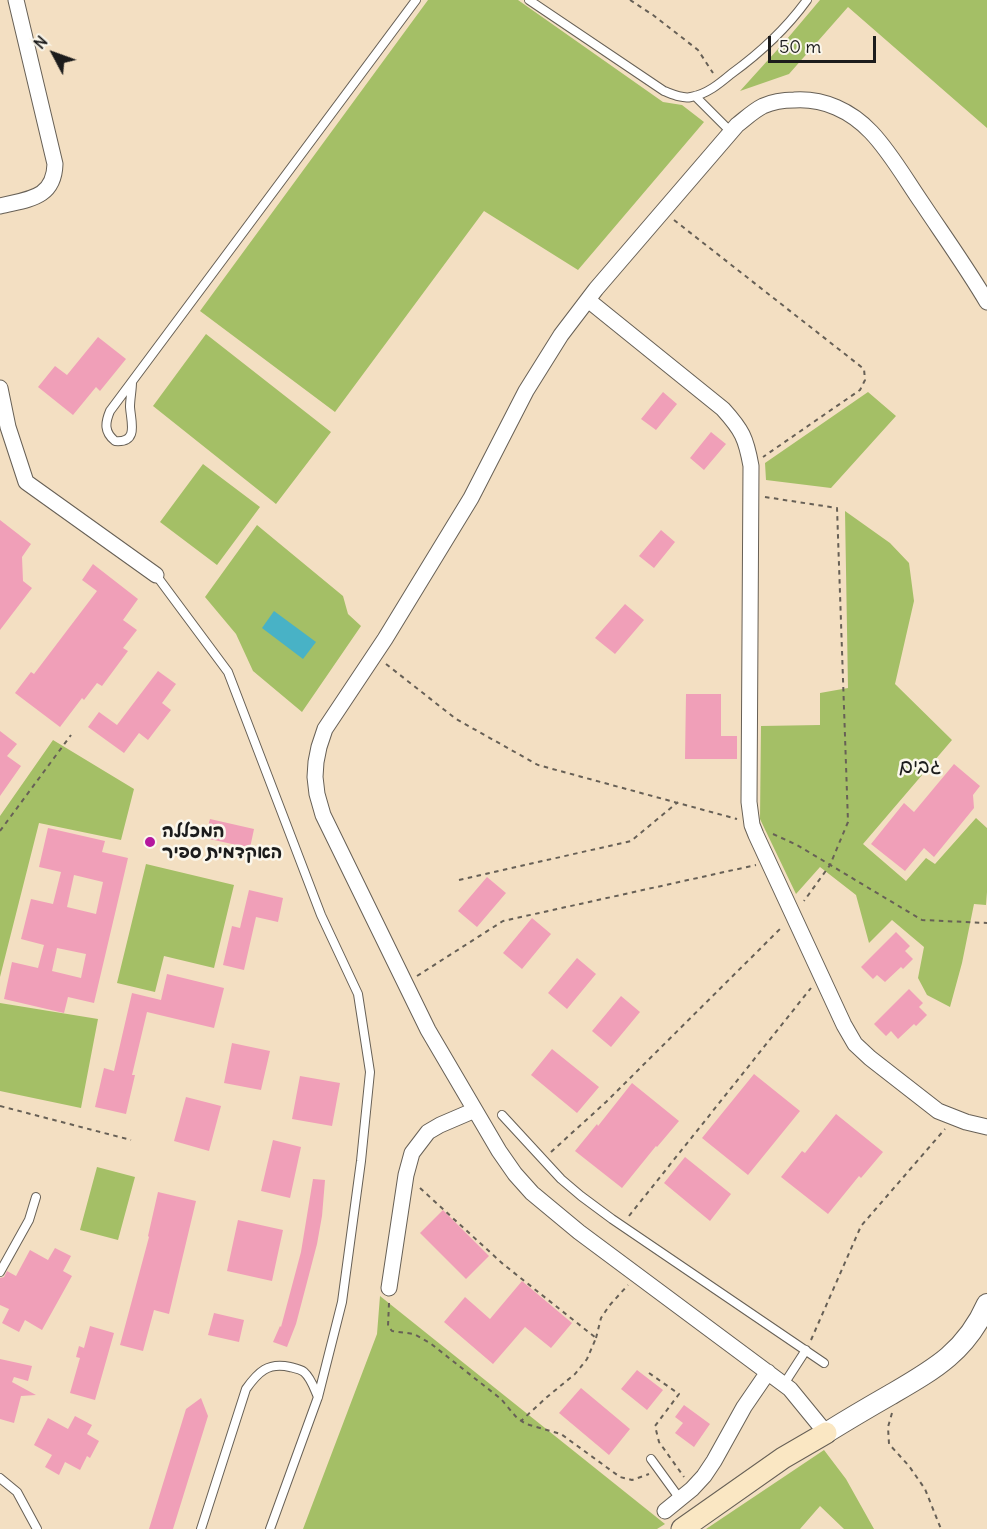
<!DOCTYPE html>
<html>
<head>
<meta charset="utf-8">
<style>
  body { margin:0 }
  #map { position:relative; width:987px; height:1529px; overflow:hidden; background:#f3dfc2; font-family:Delius,sans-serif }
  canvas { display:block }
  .north { position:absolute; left:24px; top:24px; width:60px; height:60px; -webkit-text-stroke:4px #fbf7ec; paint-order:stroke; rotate:311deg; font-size:16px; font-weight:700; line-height:24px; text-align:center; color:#1c1c1c }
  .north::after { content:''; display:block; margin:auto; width:21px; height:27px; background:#1c1c1c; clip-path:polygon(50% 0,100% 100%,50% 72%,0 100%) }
  .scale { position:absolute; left:768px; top:36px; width:108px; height:27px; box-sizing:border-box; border:3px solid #1c1c1c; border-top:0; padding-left:8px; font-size:18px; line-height:21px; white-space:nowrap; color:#1c1c1c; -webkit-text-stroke:4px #fbf7ec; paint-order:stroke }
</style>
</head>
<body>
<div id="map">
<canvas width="987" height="1529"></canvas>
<div class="north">N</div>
<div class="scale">50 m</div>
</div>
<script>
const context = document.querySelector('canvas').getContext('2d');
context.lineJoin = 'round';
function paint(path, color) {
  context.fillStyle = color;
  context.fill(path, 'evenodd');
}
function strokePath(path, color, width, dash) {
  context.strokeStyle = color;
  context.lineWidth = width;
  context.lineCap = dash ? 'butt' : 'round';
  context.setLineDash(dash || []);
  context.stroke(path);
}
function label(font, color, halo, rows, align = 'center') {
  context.font = font + ' Delius,"Playpen Sans Hebrew",sans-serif';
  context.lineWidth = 5;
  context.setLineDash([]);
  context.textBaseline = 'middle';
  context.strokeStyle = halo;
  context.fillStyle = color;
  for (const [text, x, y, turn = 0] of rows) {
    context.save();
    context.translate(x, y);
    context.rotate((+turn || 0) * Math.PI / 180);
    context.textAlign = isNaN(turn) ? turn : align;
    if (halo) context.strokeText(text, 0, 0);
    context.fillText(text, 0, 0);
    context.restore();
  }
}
const green = new Path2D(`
  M428,0H518L663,102L682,105L704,122L578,270L484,211L335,412L200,311Z
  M820,0H987V128L848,7L789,74L740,91L787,39Z
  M206,334L331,432L276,504L153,406Z
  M868,392L896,416L831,488L766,480L765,463Z
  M203,464L260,507L217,565L160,522Z
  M845,511L890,543L909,563L914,601L895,684L952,740L863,844L906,881L926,858L935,864L976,818L987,828V892L986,905L974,904L962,963L950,1007L927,995L918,978L924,947L892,920L869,943L856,895L820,867L796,894L760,819L761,726L820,725V693L848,688Z
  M257,525L343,596L348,614L361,626L302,712L253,671L236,634L205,597Z
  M53,740L134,789L121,840L39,823L0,977V816Z
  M146,864L234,885L214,968L164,956L155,992L117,983Z
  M0,1003L98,1019L81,1108L0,1091Z
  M97,1167L135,1177L118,1240L80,1230Z
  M380,1296L665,1524L657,1529H303L377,1334Z
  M824,1450L846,1479L874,1529H844L820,1506L800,1529H706Z`);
const water = new Path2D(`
  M274,611L316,642L303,659L262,628Z`);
const building = new Path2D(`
  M98,337L126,359L100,391L96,387L73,415L38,387L55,366L67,375Z
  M663,392L677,404L656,430L641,419Z
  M711,432L726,444L704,470L690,458Z
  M0,520L31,544L22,557L23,581L32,588L0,630Z
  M661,530L675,542L654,568L639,556Z
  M93,564L138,599L123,620L137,630L123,648L128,651L102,686L97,683L84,700L82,698L60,727L15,693L31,672L34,674L97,591L82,580Z
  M625,604L644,620L615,654L595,638Z
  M158,671L176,684L162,703L171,710L148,740L139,733L124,753L88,727L99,712L117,725Z
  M686,694H721V736H737V759H685Z
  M0,731L17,744L7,756L21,766L0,796Z
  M954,764L980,786L973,795L974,808L934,857L924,848L905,871L871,844L904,803L914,812Z
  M210,819L254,829L250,848L205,838Z
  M48,828L105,841L102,852L128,858L94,1003L68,997L64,1013L4,999L12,962L38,968L44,945L21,939L31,899L53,904L61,872L39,867ZM74,875L103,882L96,914L67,907ZM57,948L86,954L81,978L52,971Z
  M487,877L506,893L477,927L458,911Z
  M249,890L283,898L278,922L256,917L244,970L223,965L232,926L240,928Z
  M532,918L551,934L522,969L503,953Z
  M896,932L910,946L905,951L913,959L903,969L901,967L885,982L877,975L873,979L861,967Z
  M577,958L596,974L567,1009L548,993Z
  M167,974L224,988L214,1028L147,1012L132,1075H135L126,1114L95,1107L104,1068L114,1071L132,993L161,1000Z
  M909,989L923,1003L919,1007L927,1015L916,1026L914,1024L898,1039L891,1031L886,1036L874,1024Z
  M621,996L640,1012L611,1047L592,1031Z
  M232,1043L270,1051L261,1090L224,1083Z
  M552,1049L599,1087L577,1113L531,1075Z
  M754,1074L800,1111L748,1175L702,1138Z
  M300,1076L340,1083L332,1126L292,1119Z
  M632,1083L679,1121L657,1147L656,1146L622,1188L575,1151L597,1124L598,1126Z
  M186,1097L221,1106L209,1151L174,1141Z
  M836,1114L883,1152L861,1178L859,1176L828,1214L781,1177L802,1151L805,1153Z
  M273,1140L301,1147L290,1198L261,1191Z
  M685,1157L731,1194L710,1221L664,1183Z
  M313,1179L325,1180L322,1216L317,1244L306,1286L296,1324L287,1347L273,1342L280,1326L281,1327L301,1252Z
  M158,1192L196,1201L169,1314L154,1310L143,1351L120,1345L149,1237L148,1236Z
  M443,1210L489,1256L466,1279L420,1233Z
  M238,1220L283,1230L272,1281L227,1271Z
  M55,1248L71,1256L63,1271L72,1276L42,1330L25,1320L19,1332L2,1323L9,1309L0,1305V1278L4,1277L7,1271L16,1276L30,1250L48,1260Z
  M522,1281L572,1323L551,1348L525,1327L493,1364L444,1322L465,1297L490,1319Z
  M214,1313L244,1320L239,1342L208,1335Z
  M90,1326L114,1333L95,1400L70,1393L80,1358L76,1357L79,1346L84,1348Z
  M0,1359L32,1366L28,1381L14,1377L12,1382L36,1395L21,1396L14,1423L0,1419Z
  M637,1370L663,1390L647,1410L621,1389Z
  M581,1388L630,1429L609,1455L559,1413Z
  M201,1398L208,1416L173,1529H149L186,1409Z
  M684,1405L710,1424L694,1447L675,1433L683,1423L675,1417Z
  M75,1416L92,1425L87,1434L99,1441L90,1458L87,1456L80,1470L65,1462L59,1475L45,1467L52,1455L34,1445L48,1418L68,1429Z`);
const path = new Path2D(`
  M630,0L653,15L698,50L713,73
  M674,220L864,369L865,380L860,390L763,457
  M765,497L837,508L848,822L830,865L804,901
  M386,664L456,719L538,765L737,819
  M0,831L71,735
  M773,834L797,845L922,920L987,923
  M459,880L631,841L678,802
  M417,976L503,921L756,865
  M0,1106L131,1140
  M551,1152L606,1102L783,926
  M420,1188L503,1264L596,1338L587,1359L575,1374L547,1397L521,1421
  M629,1216L811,988
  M389,1303L388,1326L392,1331L414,1334L430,1343L501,1399L517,1418L526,1424L561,1434L620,1477L632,1480L649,1474
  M596,1338L601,1318L609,1306L628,1285
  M811,1340L861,1226L945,1129
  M649,1373L679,1394L655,1426L659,1442L684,1477
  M892,1413L888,1427L889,1444L909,1466L925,1489L941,1529`);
const service = new Path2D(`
  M529,0L664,91C672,94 682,99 691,97C707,94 719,84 731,74C760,53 786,29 807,0
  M695,96L731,132
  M132,382C132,390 130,399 130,407C131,422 139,443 115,441C104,432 105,423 110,411L416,0
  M156,575L228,672L321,915L358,994L370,1072L361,1161L342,1302L318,1397L270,1529
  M502,1115L561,1179L581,1196L612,1219L824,1363
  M0,1272L29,1220L36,1197
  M784,1384L806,1350
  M651,1459L680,1499
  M0,1478L17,1492L37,1529
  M201,1529L246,1389C258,1372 268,1362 290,1367C294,1368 300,1369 304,1372C311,1378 314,1388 318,1397`);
const minor = new Path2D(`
  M0,206C28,199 54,199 55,164L16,0
  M588,300L723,409C742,430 746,438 751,466L749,802L752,825L756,835L844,1025L855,1044L870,1058L938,1111L966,1122L987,1127
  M0,388L8,427L26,482L156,575
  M389,1288L406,1175L412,1153L428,1132L440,1125L475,1110
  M826,1433L790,1389L579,1232L532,1193L515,1174L499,1151L428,1030L323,815L317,794L315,777L316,762L319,747L325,729L385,639L471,498L526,391L561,335L596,289L737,125C745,119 753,111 763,106C772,102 784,100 794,100C824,98 851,111 871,132C891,153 906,180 922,203C944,236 967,268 987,302
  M665,1511L692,1489L704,1476L714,1461L744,1407L768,1372`);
const tertiary = new Path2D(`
  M826,1433C847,1420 869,1407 890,1395C933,1370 966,1352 987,1304`);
const secondary = new Path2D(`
  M682,1529L783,1458L826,1433`);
const markers = [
  [150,842,6,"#b5179e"]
];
const poiNames = [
  ["המכללה",162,832],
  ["האקדמית ספיר",162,853]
];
const quarterNames = [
  ["גבים",920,767]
];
paint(green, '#a4bf66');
paint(water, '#48b2c6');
paint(building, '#f09fb8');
strokePath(service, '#676056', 10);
strokePath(minor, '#676056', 17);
strokePath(tertiary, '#676056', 22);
strokePath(secondary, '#676056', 23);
strokePath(path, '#676056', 2, [4.5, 4.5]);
strokePath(service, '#fff', 8);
strokePath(minor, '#fff', 15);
strokePath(tertiary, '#fff', 20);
strokePath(secondary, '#fae7c3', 21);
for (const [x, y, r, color] of markers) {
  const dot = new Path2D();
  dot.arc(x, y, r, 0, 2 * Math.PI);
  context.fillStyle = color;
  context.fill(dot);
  strokePath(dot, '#fbf7ec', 2);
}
label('bold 18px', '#1c1c1c', '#fbf7ec', poiNames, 'left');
label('21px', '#1c1c1c', '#fbf7ec', quarterNames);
</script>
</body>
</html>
